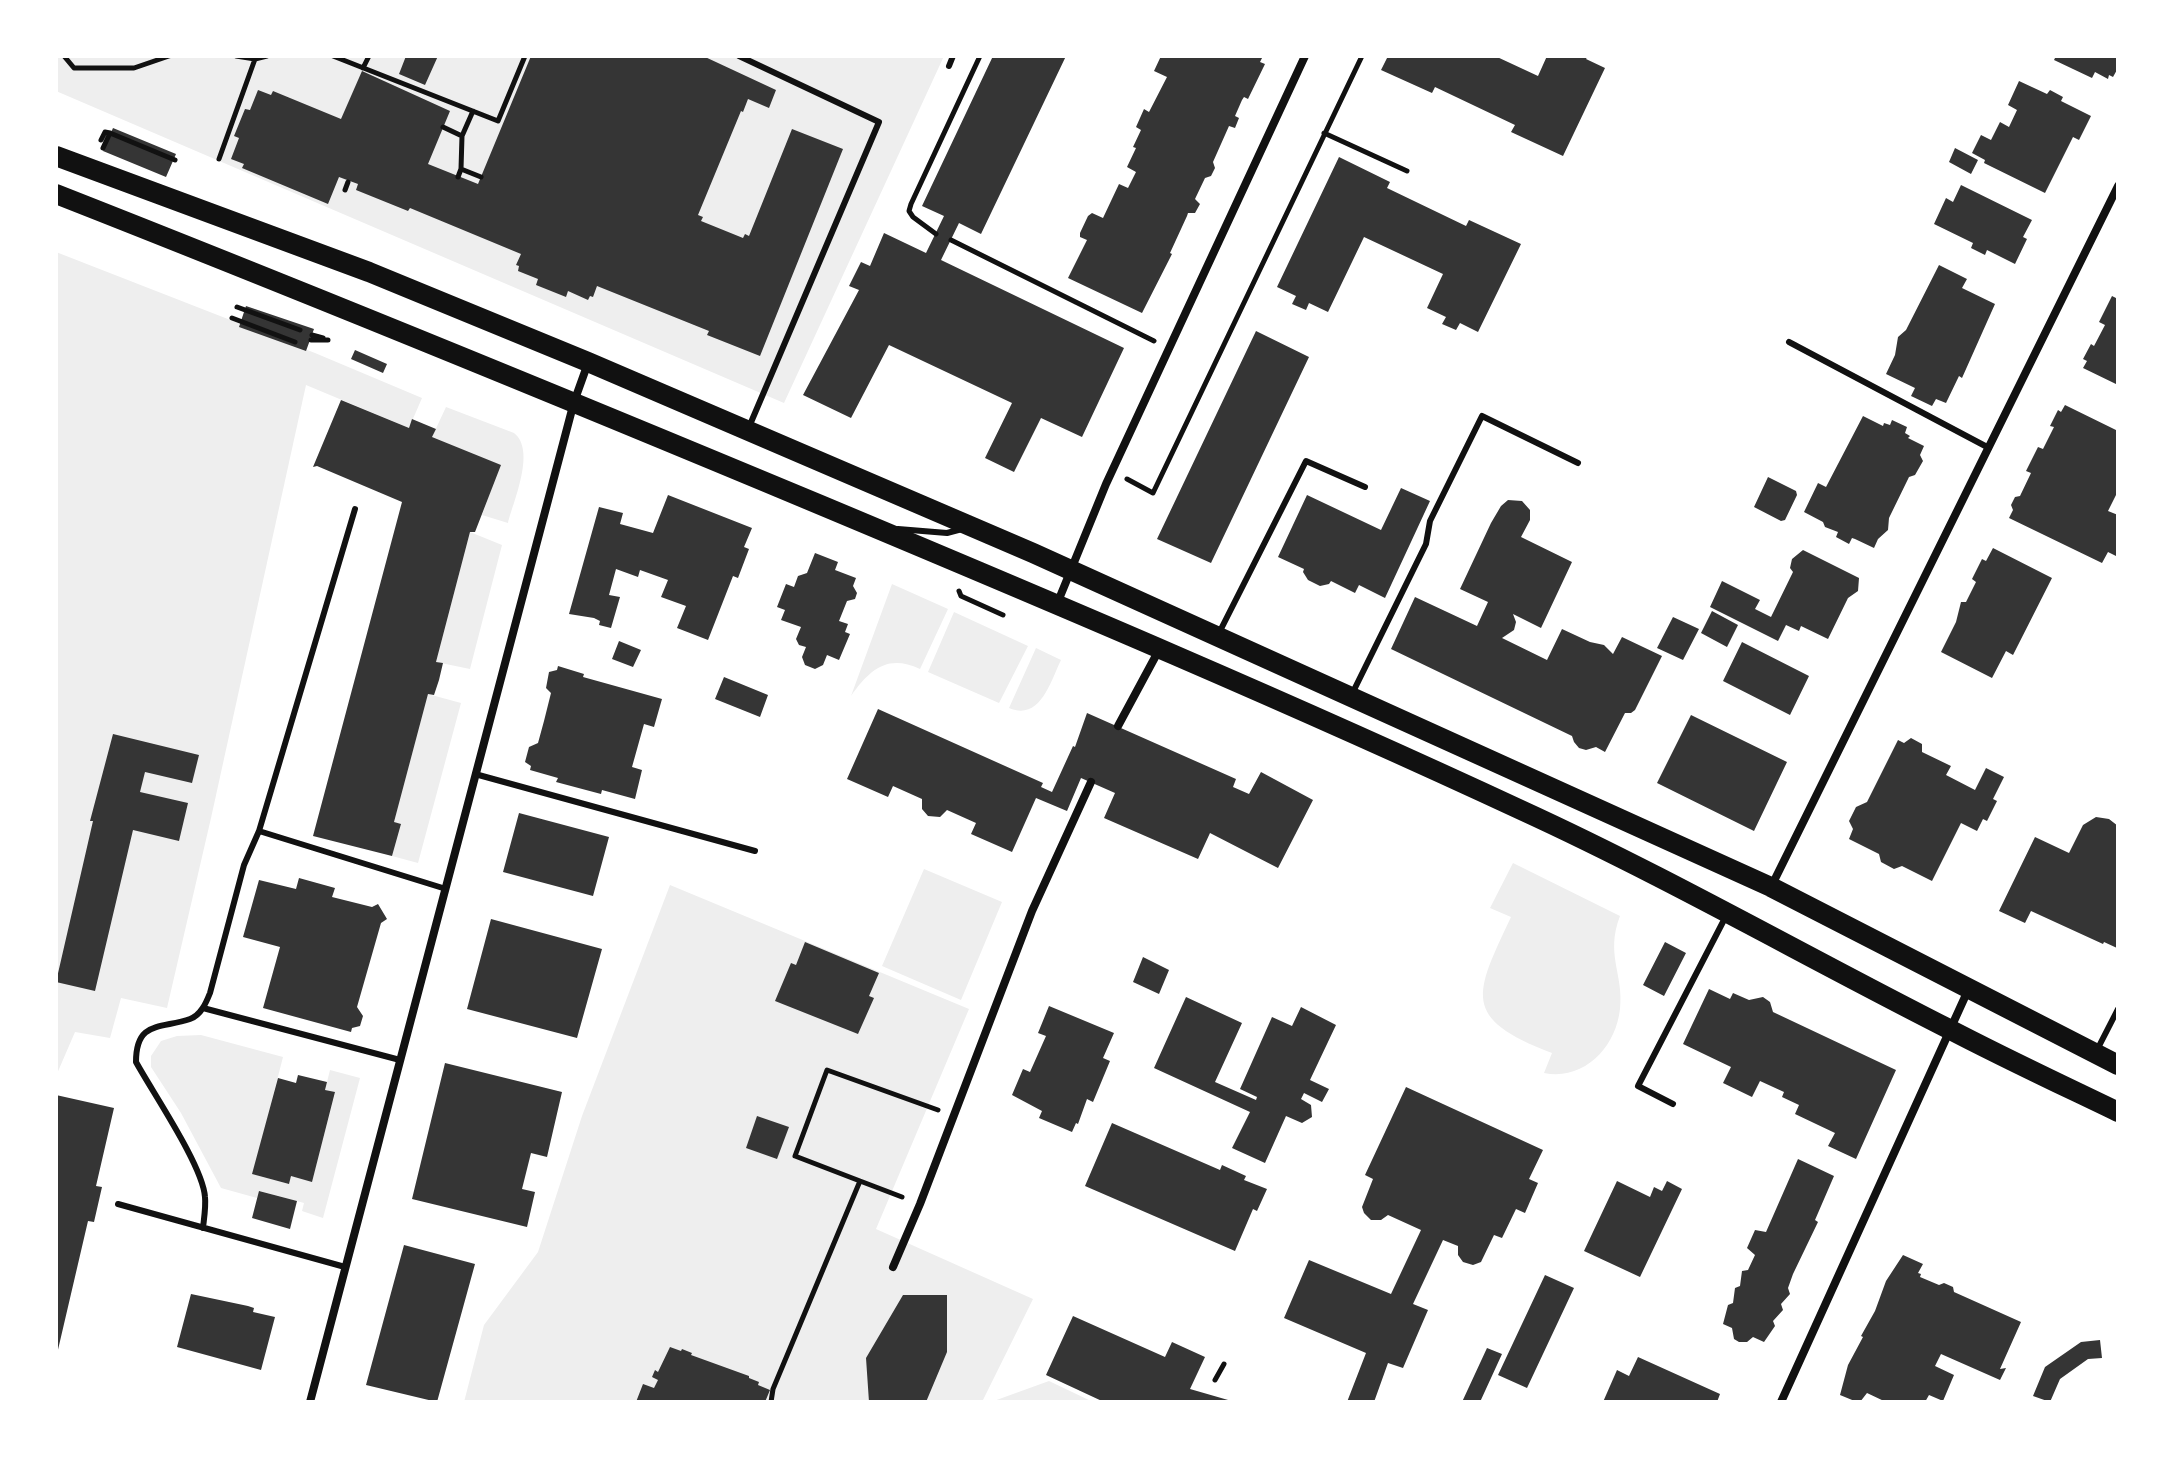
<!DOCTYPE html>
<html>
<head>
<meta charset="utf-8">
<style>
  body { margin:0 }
  #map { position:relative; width:2174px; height:1458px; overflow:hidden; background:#fff; font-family:"Varela Round",sans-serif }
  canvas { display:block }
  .frame { position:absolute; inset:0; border:58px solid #fff; pointer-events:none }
</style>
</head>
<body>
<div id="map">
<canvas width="2174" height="1458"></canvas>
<div class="frame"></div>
</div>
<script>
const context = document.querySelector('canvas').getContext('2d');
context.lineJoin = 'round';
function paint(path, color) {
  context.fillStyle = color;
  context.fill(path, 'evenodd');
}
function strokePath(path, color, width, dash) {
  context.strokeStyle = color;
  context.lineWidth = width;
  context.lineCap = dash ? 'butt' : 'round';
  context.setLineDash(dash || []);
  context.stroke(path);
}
const green = new Path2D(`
  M56,56H944L784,403L56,91Z
  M56,252L315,353L422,398L409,428L306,385L211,818L167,1008L121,998L110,1038L75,1032L56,1076Z
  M446,407L514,433C536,450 514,500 508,523L482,515L500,465L432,437Z
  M470,532L502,545L470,669L436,662Z
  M892,584L948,609L920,669C888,654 870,669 851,696Z
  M954,612L1028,646L999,703L928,672Z
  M1036,648L1061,660C1050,683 1040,721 1009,708Z
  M428,694L461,703L418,863L392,856L401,825L394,822Z
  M1513,863L1620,916C1605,955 1624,974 1620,1009C1616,1047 1584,1081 1544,1073L1552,1053C1460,1018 1475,994 1511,917L1490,908Z
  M924,869L1002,902L961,1000L882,966Z
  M670,885L969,1009L876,1229L1033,1299L982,1402H464L484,1325L538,1252L582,1116Z
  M201,1035L283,1057L253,1174L289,1184L291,1176L312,1181L335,1093L325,1090L330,1070L360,1078L323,1218L302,1211L304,1203L260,1191L257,1198L221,1188L181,1113L151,1067V1056L161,1041L177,1036Z
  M1049,1381L1093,1402H991Z`);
const building = new Path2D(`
  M406,56H438L425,85L399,74Z
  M531,56H703L776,90L769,108L748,99L743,112L741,111L698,215L703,217L701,221L743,238L745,234L749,236L792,129L843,149L760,356L707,335L709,331L597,286L593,297L590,296L588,300L568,291L566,297L536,285L538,279L518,271L519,266L516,265L521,254L410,208L408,211L356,190L358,184L339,177L328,204L242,168L244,164L231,159L239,138L234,136L245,109L250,110L258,90L271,95L273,91L341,119L362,71L450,111L428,164L478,184Z
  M993,56H1066L981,234L959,223L941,260L1124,348L1082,437L1041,418L1014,472L985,458L1012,403L889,345L851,418L803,395L859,290L849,286L861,262L870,266L884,233L926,253L944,216L922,206Z
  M1161,56H1263L1260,62L1265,64L1248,99L1244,97L1242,100L1235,116L1239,118L1235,128L1229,126L1213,162L1215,168L1211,176L1205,178L1195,199L1200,204L1195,213H1188L1187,216L1170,253L1172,254L1142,313L1068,278L1087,240L1080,237V233L1088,216L1092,213L1103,218L1119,184L1128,188L1136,172L1127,167L1136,148L1133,147L1141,130L1136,127L1144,109L1149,112L1167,77L1154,71Z
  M1388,56H1495L1538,76L1547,56H1588L1586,59L1605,68L1563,156L1511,132L1515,125L1435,87L1432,93L1381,70Z
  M2056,56H2118V68L2113,77L2109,75L2108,79L2095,72L2092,78L2054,60Z
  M2019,81L2047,94L2050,90L2063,97L2061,101L2091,116L2079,140L2073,137L2045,193L1984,163L1985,160L1972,153L1981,135L1991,140L2000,122L2009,127L2017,110L2008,105Z
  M113,128L176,154L166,177L103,151Z
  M1955,148L1978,160L1971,174L1949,162Z
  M1339,157L1390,182L1387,188L1466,226L1469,220L1521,244L1478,332L1460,323L1456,330L1442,324L1446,317L1427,308L1443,274L1364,237L1328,312L1309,303L1306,310L1292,304L1296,296L1277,287Z
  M1961,185L2032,220L2023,237L2027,239L2015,264L1987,250L1985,255L1971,248L1973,243L1934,224L1946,198L1953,202Z
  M1939,265L1967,279L1962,288L1995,304L1962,378L1959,376L1946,403L1936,399L1932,406L1911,396L1915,388L1886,374L1895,355L1898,337L1906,330Z
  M2112,296L2118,299V385L2083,368L2087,361L2083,359L2091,344L2094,346L2105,325L2099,322Z
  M246,306L314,329L306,351L239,327Z
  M1256,331L1309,357L1211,563L1157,539Z
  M355,350L387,364L383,373L351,359Z
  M341,400L409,428L412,419L436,429L432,437L501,465L475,532H470L436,662L443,663L439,680L434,695L428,694L394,822L401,824L392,856L313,836L402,502L317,466L313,467Z
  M2065,405L2118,431V491L2108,511L2118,515V557L2108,552L2102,563L2009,518L2013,510L2011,505L2015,497L2020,496L2031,473L2026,471L2038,447L2043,449L2054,427L2050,426L2058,410L2061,412Z
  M1863,416L1883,426L1884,423L1890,425L1892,420L1907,427L1905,433L1910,436L1908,438L1924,446L1920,455L1923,461L1915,475L1909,477L1889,518L1888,530L1878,539L1874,548L1855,539L1852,538L1849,544L1836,537L1838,532L1825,527L1823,522L1804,512L1818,483L1826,487Z
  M1768,477L1796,491L1797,495L1785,520L1781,521L1754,507Z
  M1401,488L1430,501L1385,598L1359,585L1355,593L1331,581L1329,584L1320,586L1308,580L1303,572L1304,569L1278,557L1307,495L1381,530Z
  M668,495L752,528L744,547L749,549L738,578L733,576L708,640L677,628L686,606L661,597L668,580L640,570L638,577L616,569L609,595L620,597L611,628L599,625L600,621L594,618L569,614L599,507L623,513L620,524L653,533Z
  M1508,500L1522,501L1530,510V520L1521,537L1572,562L1541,628L1513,614L1516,622L1514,630L1502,638L1547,660L1562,629L1590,642L1604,645L1613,654L1622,637L1662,656L1635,710L1631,713H1625L1605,752L1596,747L1586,750L1579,748L1574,742L1572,736L1391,649L1415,597L1477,626L1488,602L1460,589L1491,523L1501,506Z
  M1993,548L2052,578L2013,655L2006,651L1992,678L1941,652L1956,622L1961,602H1966L1976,582L1972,579L1982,559L1986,561Z
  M1803,550L1859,578L1858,591L1848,598L1828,639L1801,626L1799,631L1786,625L1778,641L1710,607L1722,581L1760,600L1755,609L1771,617L1793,572L1790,568L1792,559Z
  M815,553L838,562L835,570L856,578L853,586L857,593L855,599L847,601L839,621L848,624L845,632L850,634L839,660L827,655L823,665L815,669L805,665L802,657L806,647L799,645L796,639L801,627L781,620L785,610L777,607L786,584L794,587L798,576L807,573Z
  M1712,611L1738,625L1727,647L1701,633Z
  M1673,617L1699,629L1683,660L1657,648Z
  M619,641L641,650L633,667L612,659Z
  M1742,642L1809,676L1790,715L1723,681Z
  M558,666L584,674L583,677L662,699L654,727L644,724L632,767L642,770L635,799L602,790L601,794L556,782L558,778L530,770L531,766L525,762L529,747L538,743L544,721L551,693L546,688L549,672L557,670Z
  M724,677L768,695L760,717L715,699Z
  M878,709L1043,783L1041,787L1052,792L1073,746L1075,747L1087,713L1236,779L1233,787L1249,794L1261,772L1313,800L1278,868L1210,833L1198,859L1104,818L1115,793L1081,778L1067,811L1036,798L1012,852L971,834L976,823L947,810L940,817L928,816L922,809V799L893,786L888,797L847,779Z
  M1691,715L1787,762L1754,831L1657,783Z
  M113,734L199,755L192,783L145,772L140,792L188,803L179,841L133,830L95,991L56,982L93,821H90Z
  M1911,738L1922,744V752L1951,766L1946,775L1975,790L1986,768L2004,777L1993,799L1997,801L1987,821L1983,819L1977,831L1961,823L1932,881L1902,866L1894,869L1881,862L1879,854L1849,839L1853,829L1849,821L1856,807L1867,802L1898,740L1904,743Z
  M519,813L609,837L593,896L503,872Z
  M2096,817L2109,819L2118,826L2117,948L2104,942L2103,944L2031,911L2025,923L1999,911L2035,837L2069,853L2083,825Z
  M299,878L335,888L332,897L372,907L378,904L387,919L381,923L357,1007L363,1016L360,1026L352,1028L351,1032L263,1008L280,947L243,937L259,880L296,889Z
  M491,919L602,949L577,1038L467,1009Z
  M805,942L879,973L869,996L874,998L858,1034L775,1001L791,963L796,965Z
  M1665,942L1686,953L1664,996L1643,985Z
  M1143,957L1169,970L1159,994L1133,982Z
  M1709,989L1730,999L1733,993L1749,1000L1763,997L1770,1002L1773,1012L1896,1070L1856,1159L1828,1146L1835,1133L1795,1114L1799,1105L1782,1097L1784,1092L1760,1081L1752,1097L1723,1083L1731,1067L1683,1044Z
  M1186,997L1242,1023L1215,1082L1256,1100L1257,1097L1240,1089L1272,1017L1292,1026L1301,1007L1336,1025L1310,1080L1329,1089L1322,1102L1304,1093L1301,1099L1311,1105L1312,1117L1302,1123L1286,1116L1265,1163L1232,1148L1250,1112L1154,1068Z
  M1049,1006L1114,1033L1103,1058L1110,1061L1093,1102L1087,1099L1078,1124L1076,1123L1072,1132L1039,1118L1042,1111L1012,1095L1023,1069L1030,1072L1046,1036L1038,1033Z
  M445,1063L562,1092L547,1157L531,1153L522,1189L535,1192L527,1227L412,1199Z
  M298,1075L327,1082L325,1090L335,1092L312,1182L291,1176L289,1184L252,1174L278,1078L296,1083Z
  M1406,1087L1543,1150L1529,1179L1538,1183L1525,1213L1516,1209L1502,1238L1494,1235L1481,1262L1473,1265L1463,1262L1458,1255V1246L1443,1240L1413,1304L1428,1310L1403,1368L1388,1363L1374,1402H1347L1366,1353L1284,1318L1309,1260L1391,1294L1421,1230L1388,1215L1381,1220H1371L1364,1213L1362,1207L1373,1179L1365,1175Z
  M56,1095L114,1108L96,1186L102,1187L94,1222L88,1221L57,1354Z
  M757,1116L789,1127L777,1159L746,1148Z
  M1112,1123L1220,1170L1222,1165L1246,1176L1244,1180L1267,1189L1257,1211L1253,1209L1235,1251L1085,1186Z
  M1798,1159L1834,1176L1815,1220L1818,1222L1793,1274L1788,1288L1790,1294L1781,1304L1783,1310L1773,1321L1775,1326L1764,1342L1753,1337L1747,1342H1739L1734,1339L1732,1328L1723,1324L1728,1305L1733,1303L1735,1288L1740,1286L1742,1271L1748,1270L1755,1255L1747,1248L1755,1230L1766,1232Z
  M1617,1181L1650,1197L1654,1187L1662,1191L1667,1181L1682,1189L1640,1277L1584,1251Z
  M259,1191L297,1201L290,1229L252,1218Z
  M404,1245L475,1264L437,1402L366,1385Z
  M1903,1255L1923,1264L1918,1273L1921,1274L1920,1277L1939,1285L1944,1283L1953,1287L1954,1292L2021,1322L2000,1369L2006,1368L2000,1380L1941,1354L1935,1366L1954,1375L1943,1401L1929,1395L1925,1402H1886L1867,1393L1860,1402H1857L1840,1395L1848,1365L1863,1337L1861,1336L1875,1311L1886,1281Z
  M1545,1275L1574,1288L1527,1388L1498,1375Z
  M191,1294L248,1306L254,1308L253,1312L275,1317L261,1370L177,1347Z
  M903,1295H947V1352L926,1402H869L866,1358Z
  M1073,1316L1165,1357L1172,1342L1205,1357L1190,1389L1235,1402H1104L1046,1375Z
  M2100,1340L2102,1358L2088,1359L2060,1379L2050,1402L2033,1396L2045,1367L2081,1342Z
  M670,1347L681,1351L682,1349L692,1353L691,1355L749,1376V1378L759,1382L758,1385L770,1390L765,1402H636L643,1384L654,1388L658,1380L652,1377L655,1370L658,1372Z
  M1487,1348L1502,1354L1480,1402H1462Z
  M1638,1357L1720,1394L1717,1402H1603L1617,1370L1629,1376Z`);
const path = new Path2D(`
  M64,56L74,68H134L169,56
  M236,56L255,59
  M333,56L498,121L525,56
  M363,68L369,56
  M443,127L462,136
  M1324,133L1407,171
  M101,140L105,132L110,133
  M103,148L110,133L175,160
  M219,159L255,59L267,56
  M461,169L481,177
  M458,177L461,169L462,136L473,111
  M345,190L348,182
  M936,234L913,217L909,211L911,204L980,56
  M951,240L1154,341
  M237,307L300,330
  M232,318L295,342
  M312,335L323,338
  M311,340H328
  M1127,479L1153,493L1362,56
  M959,591L961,596L1003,615
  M860,1181L795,1156L827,1070L938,1110
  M1215,1380L1224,1364
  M771,1402L773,1389L860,1181L902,1197`);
const service = new Path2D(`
  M739,56L879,122L749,427
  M949,66L953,56
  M1789,342L1989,448
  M355,509L259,831L446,889
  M898,529L947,533L962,529
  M1219,633L1306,461L1365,487
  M1352,694L1426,544L1430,521L1482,416L1578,463
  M475,774L755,851
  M203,1008L400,1060
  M2097,1050L2118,1009
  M1673,1104L1638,1086L1725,918
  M118,1204L345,1267
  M203,1228C204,1218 206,1207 205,1197C203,1166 153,1093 136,1062C136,1020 161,1029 190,1019C201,1015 206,1003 210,993L244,865L259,831`);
const minor = new Path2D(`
  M1057,604L1106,484L1305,56
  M1118,726L1160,648
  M1771,887L2118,186
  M893,1267L920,1204L1032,911L1091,782
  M310,1402L574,402L588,363
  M1781,1402L1969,988`);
const primary = new Path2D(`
  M56,156L369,272L588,362L1033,553L1771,887L2118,1065
  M56,194C313,295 569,400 823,506C1057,604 1291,703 1521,810C1665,876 1803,955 1945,1027C2002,1057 2060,1084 2118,1112`);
paint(green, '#eee');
paint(building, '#353535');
strokePath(path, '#111', 5);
strokePath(service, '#111', 6);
strokePath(minor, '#111', 8);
strokePath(primary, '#111', 20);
</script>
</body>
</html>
